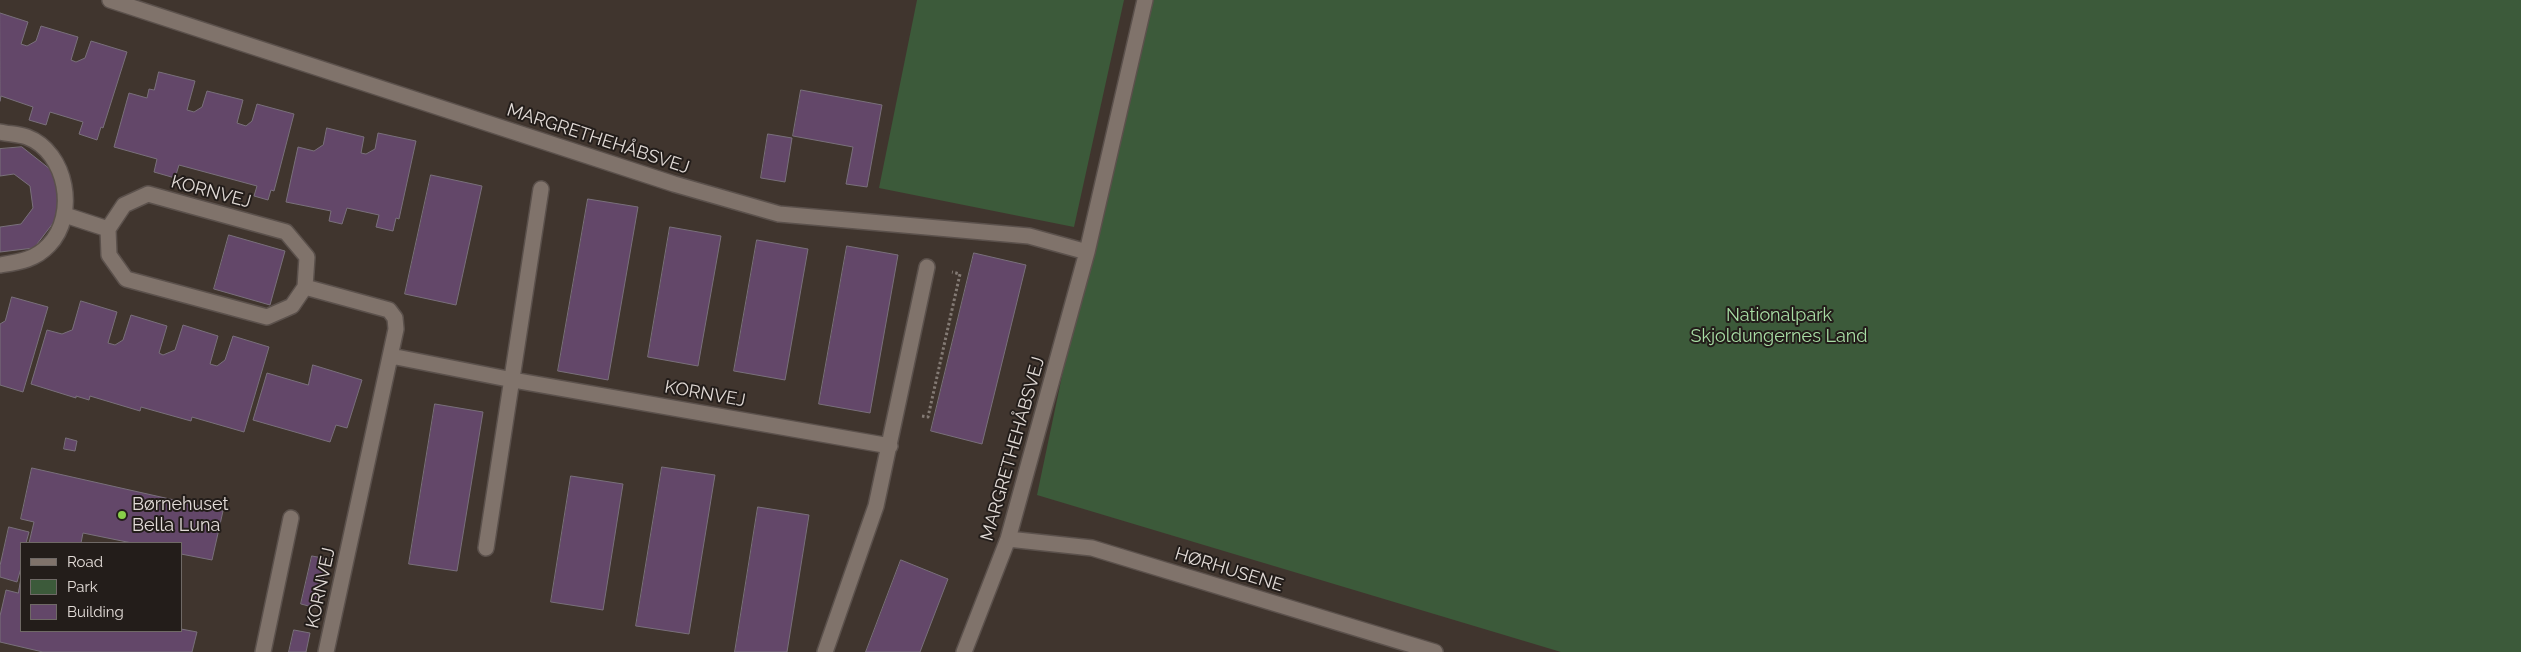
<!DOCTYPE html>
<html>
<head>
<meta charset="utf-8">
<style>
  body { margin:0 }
  #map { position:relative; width:2521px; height:652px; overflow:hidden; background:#40352e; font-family:Raleway,sans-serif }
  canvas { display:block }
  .legend { position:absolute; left:20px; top:542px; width:162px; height:90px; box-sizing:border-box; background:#231d1a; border:1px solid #6f6966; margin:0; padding:6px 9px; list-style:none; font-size:15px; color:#e2dbd7 }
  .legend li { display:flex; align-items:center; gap:10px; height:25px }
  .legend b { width:25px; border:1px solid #6f6966 }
</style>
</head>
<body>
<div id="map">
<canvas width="2521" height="652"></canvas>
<ul class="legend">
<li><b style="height:6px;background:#80736b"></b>Road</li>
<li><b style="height:14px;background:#3c5a3a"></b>Park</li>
<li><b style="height:14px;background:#634769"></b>Building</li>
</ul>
</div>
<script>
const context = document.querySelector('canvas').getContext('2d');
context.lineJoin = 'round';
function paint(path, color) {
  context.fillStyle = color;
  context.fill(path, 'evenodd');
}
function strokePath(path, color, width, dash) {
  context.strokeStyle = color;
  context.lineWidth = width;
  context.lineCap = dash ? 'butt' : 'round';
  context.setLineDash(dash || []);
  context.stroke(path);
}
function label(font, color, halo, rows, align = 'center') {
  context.font = font + ' Raleway,sans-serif';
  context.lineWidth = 4;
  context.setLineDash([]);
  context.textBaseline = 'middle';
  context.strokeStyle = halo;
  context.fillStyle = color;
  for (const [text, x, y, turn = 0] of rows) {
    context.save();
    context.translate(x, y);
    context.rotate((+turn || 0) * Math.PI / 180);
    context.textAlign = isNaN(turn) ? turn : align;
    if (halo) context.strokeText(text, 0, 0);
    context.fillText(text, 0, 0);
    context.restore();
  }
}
const green = new Path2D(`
  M917,0H1124L1074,227L879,188Z
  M1141,0H2521V652H1561L1037,495Z`);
const building = new Path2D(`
  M0,13L28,22L21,44L27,46L36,41L41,26L78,37L71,60L76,62L85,58L91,41L127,52L103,128L101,127L97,140L79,134L83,122L50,112L46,125L29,120L33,107L1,96L0,101Z
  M159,72L195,81L187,110L194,112L202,107L207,91L243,100L237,123L246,126L252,121L257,104L294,114L274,191L271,190L268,200L254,196L257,186L179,165L175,178L154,172L157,159L114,147L129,93L147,98L149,89L154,90Z
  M801,90L882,105L867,187L846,184L853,147L793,136Z
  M327,128L364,137L361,153L366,154L375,149L378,133L416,141L399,219L396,218L393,231L376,227L379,215L347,208L342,224L329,221L331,211L286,202L298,147L314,151L323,145Z
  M768,134L792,138L785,182L761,178Z
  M22,147L55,173L60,214L34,248L0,252V227L21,224L33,208L30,186L14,174L0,176V149Z
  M431,175L482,186L456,305L405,294Z
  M588,199L638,207L608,380L558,371Z
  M670,227L721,236L698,366L648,357Z
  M229,235L285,251L270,305L214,289Z
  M757,240L808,249L785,380L734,371Z
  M847,246L898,255L870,413L819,404Z
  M974,253L1026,265L982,444L931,431Z
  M12,297L48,307L23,392L0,385V324L5,321Z
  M81,301L117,312L108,343L115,345L123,340L131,315L167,326L159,353L163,355L175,350L183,325L218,336L210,364L217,366L225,360L233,336L269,347L244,432L192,417L191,421L141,407L140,411L90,396L89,400L76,396V398L31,384L47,330L62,334L72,330Z
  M313,365L362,380L347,428L336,425L330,442L253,420L267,373L308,385Z
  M435,404L483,412L457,571L409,564Z
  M66,438L77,441L75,451L64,449Z
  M662,467L715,475L689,634L636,626Z
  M32,468L223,511L212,560L181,554V543H132L83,533L81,543H29L34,522L21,519Z
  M571,476L623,484L603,610L551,602Z
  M758,507L809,515L787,652H735Z
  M9,527L29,532L26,543H21V568L17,582L0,577V566Z
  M312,556L328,559L316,608L301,604Z
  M901,560L948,579L920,652H866Z
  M21,578V631H181V629L197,632L192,652H43L0,642V616L6,590L18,593Z
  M294,630L310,633L306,652H289Z`);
const path = new Path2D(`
  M922,416L928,417L960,274L952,272`);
const minor = new Path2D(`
  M110,0L674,184L779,214L1029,236L1087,252
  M0,132C9,134 19,134 27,137C67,152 78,215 49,245C35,260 19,262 0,265
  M148,194L286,232L307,257L305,287L292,306L267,317L126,279L109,255L108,229L124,205Z
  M65,215L108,229
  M305,287L389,310L395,318L396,329L326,652
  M391,356L513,380L890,446
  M1008,539L1092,548L1435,652
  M486,548L541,189
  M263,652L291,518
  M825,652L876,506L927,267
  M964,652L1008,539L1087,252L1145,0`);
const markers = [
  [122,515,5,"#88cf49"]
];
const streetNames = [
  ["MARGRETHEHÅBSVEJ",598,139,18],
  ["KORNVEJ",211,192,15],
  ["KORNVEJ",705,394,10],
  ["MARGRETHEHÅBSVEJ",1013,449,-74],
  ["HØRHUSENE",1229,570,17],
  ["KORNVEJ",321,588,-78]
];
const parkNames = [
  ["Nationalpark",1779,316],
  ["Skjoldungernes Land",1779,337]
];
const poiNames = [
  ["Børnehuset",132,505],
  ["Bella Luna",132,526]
];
paint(green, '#3c5a3a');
paint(building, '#634769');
strokePath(building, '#79707b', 1);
strokePath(minor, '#5b514c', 18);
strokePath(path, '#847b75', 3, [2.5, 2.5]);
strokePath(minor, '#80736b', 15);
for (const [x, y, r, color] of markers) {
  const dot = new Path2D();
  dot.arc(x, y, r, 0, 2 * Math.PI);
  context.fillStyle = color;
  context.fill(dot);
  strokePath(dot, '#231d1a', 2);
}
label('18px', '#e2dbd7', '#231d1a', streetNames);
label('18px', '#a8dda4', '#231d1a', parkNames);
label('18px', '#e2dbd7', '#231d1a', poiNames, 'left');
</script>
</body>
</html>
